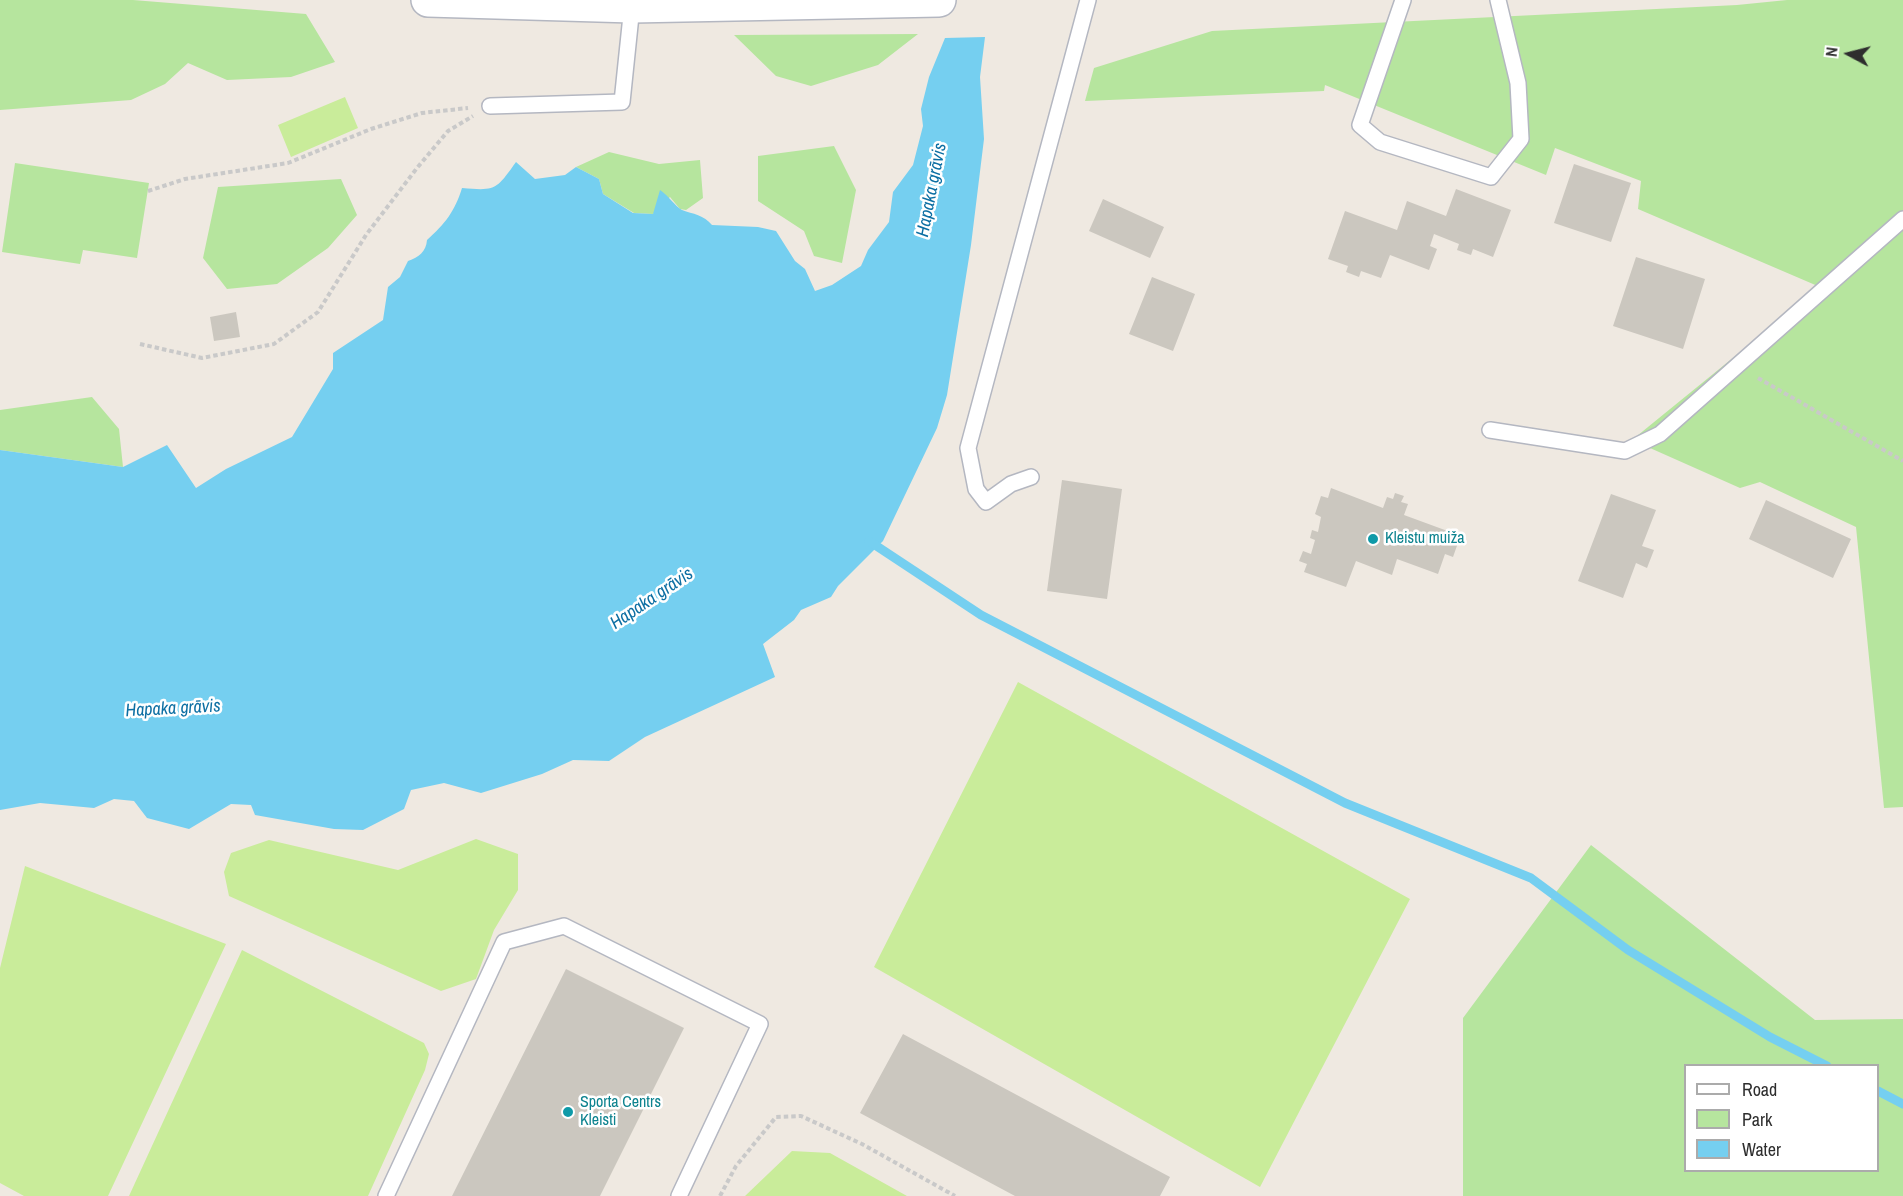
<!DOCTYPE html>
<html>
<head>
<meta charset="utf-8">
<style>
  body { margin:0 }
  #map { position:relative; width:1903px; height:1196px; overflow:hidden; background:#efe9e1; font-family:"Archivo Narrow",sans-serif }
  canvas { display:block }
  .legend { position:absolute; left:1684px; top:1064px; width:195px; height:108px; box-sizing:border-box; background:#fff; border:2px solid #ababab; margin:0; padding:8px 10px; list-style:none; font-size:18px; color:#2e2e2e }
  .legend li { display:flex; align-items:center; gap:12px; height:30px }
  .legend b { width:30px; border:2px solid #ababab }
  .north { position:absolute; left:1819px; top:24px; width:60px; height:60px; -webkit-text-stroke:4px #fff; paint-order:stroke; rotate:277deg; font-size:16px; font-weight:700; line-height:24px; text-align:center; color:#2e2e2e }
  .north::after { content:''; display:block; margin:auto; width:21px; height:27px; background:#2e2e2e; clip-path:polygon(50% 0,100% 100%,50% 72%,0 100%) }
</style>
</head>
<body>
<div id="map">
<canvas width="1903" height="1196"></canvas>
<ul class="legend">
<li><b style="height:8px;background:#fff"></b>Road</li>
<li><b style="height:16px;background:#b6e59e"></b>Park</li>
<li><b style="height:16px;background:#75cff0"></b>Water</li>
</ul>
<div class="north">N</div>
</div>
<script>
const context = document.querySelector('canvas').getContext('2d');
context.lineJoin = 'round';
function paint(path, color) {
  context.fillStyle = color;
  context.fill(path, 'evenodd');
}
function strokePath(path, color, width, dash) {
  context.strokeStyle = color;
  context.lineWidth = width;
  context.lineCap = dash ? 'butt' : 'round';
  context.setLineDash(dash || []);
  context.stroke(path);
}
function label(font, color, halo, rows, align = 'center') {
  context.font = font + ' "Archivo Narrow",sans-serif';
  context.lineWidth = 5;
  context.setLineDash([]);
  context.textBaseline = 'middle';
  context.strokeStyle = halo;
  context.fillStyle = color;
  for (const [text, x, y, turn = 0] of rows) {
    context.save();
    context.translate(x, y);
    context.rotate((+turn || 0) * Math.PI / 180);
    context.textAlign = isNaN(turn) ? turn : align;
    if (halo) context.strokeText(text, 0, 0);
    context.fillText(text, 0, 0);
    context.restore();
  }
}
const green = new Path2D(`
  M0,0H133L306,14L335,62L291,77L227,80L188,63L165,84L131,100L0,110Z
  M1787,0H1903V807L1884,808L1856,527L1760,482L1740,488L1632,440L1820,287L1638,209L1641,181L1555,148L1546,175L1325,85L1324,91L1085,101L1094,68L1212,31L1737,5Z
  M918,34L878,65L811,86L776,76L734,35Z
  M834,146L856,190L842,263L814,256L804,231L758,201V156Z
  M609,152L659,164L700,160L703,198L686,210L680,209L670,197L653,214L634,213L603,194L599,179L576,167Z
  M15,163L149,183L137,258L83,250L80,264L2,252Z
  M341,179L357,215L328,248L277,284L227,289L203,258L218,187Z
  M92,397L119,429L123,467L0,450V410Z
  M1591,845L1815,1020L1903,1019V1196H1463V1018ZM1686,1066H1878V1170H1686Z`);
const pitch = new Path2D(`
  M345,97L358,128L291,157L278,125Z
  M1018,682L1410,899L1260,1187L874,967Z
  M476,839L518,854V890L494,930L476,979L441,991L229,896L224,872L231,853L269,840L398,870Z
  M25,866L226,944L108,1196H24L0,1183V968Z
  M242,950L424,1043L429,1054L425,1070L368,1196H129Z
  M792,1151L830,1153L907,1196H745Z`);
const water = new Path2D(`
  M985,37L980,77L984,139L971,245L947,395L937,428L883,541L838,586L831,597L801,610L794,620L763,644L775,677L645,737L609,761L573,760L542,774L481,793L444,783L411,790L404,809L363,830L334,829L255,815L251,805L231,804L189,829L147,818L134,801L114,799L94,808L40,803L0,810V450L123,467L167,445L196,488L226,469L292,437L333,369V353L383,320L388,287L400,277L408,261C419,257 426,252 427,240C445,224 455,211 462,188C496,191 496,190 516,162L535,179L565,175L576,167L599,179L603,194L633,213L653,214L660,190C668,195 675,206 682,210C693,214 704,215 712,225L758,227L776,231L795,261L805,269L815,291L832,285L861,266L868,250L889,222L893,192L913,165L923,126L921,109L929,77L945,38Z`);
const stream = new Path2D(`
  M869,541L981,615L1345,803L1531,878L1628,950L1770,1037L1827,1066
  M1878,1091L1903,1104`);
const building = new Path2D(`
  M1574,164L1631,183L1611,242L1554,223Z
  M1456,189L1511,210L1493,257L1473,249L1471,255L1457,250L1459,244L1434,234L1430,246L1437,249L1429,270L1390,255L1381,278L1361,271L1359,277L1346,272L1348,266L1328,259L1345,211L1397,230L1407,201L1446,216Z
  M1103,199L1164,227L1150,258L1089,231Z
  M1636,257L1705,279L1683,349L1613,326Z
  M1152,277L1195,294L1173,351L1129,334Z
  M236,312L240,337L214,341L210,317Z
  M1062,480L1122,489L1107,599L1047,591Z
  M1331,488L1383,508L1387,497L1393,499L1395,493L1404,496L1401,502L1408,504L1404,515L1453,533L1452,538L1459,540L1453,557L1445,554L1438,574L1397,559L1392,575L1356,561L1346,587L1304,572L1307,564L1299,561L1303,551L1311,554L1315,540L1310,538L1312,530L1318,532L1321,517L1315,514L1321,496L1328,498Z
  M1611,494L1656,510L1642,546L1654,550L1647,568L1636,563L1623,598L1578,581Z
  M1766,500L1851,539L1833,578L1749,539Z
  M566,969L684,1028L600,1196H452Z
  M903,1034L1170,1177L1160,1196H1015L860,1113Z`);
const path = new Path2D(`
  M148,191L185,179L288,163L371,129L422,113L468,108
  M140,344L202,358L274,344L318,312L366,235L417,168L448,131L473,116
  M1758,378L1903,461
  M720,1196L736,1166L776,1117L801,1116L862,1144L955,1196`);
const service = new Path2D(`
  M1403,0L1360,125L1380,142L1491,177L1521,139L1518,83L1498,0
  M490,106L622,102L632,6
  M1490,430L1625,451L1660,434L1903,219
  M1031,477L1011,484L986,502L976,489L968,448L1088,0
  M386,1196L504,942L564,926L760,1024L679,1196`);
const secondary = new Path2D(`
  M428,0L632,6L939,0`);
const markers = [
  [1373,539,6,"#0f9aa8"],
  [568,1112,6,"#0f9aa8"]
];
const cultureNames = [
  ["Kleistu muiža",1385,539],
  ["Sporta Centrs",580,1103],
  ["Kleisti",580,1121]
];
const waterNames = [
  ["Hapaka grāvis",932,190,-79],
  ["Hapaka grāvis",652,599,-34],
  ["Hapaka grāvis",173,709,-3]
];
paint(green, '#b6e59e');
paint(pitch, '#c9ec9a');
paint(water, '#75cff0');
strokePath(stream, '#75cff0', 9);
paint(building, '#cbc7bf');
strokePath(service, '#b4b7c1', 18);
strokePath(secondary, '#b4b7c1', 36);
strokePath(path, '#c9c9c9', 4, [4.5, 3]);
strokePath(service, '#fff', 15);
strokePath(secondary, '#fff', 33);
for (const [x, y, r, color] of markers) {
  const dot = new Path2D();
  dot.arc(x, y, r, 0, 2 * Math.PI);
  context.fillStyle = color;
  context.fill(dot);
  strokePath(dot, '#fff', 2);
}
label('16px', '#0d838f', '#fff', cultureNames, 'left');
label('italic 18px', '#0d6fa3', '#fff', waterNames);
</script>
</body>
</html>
